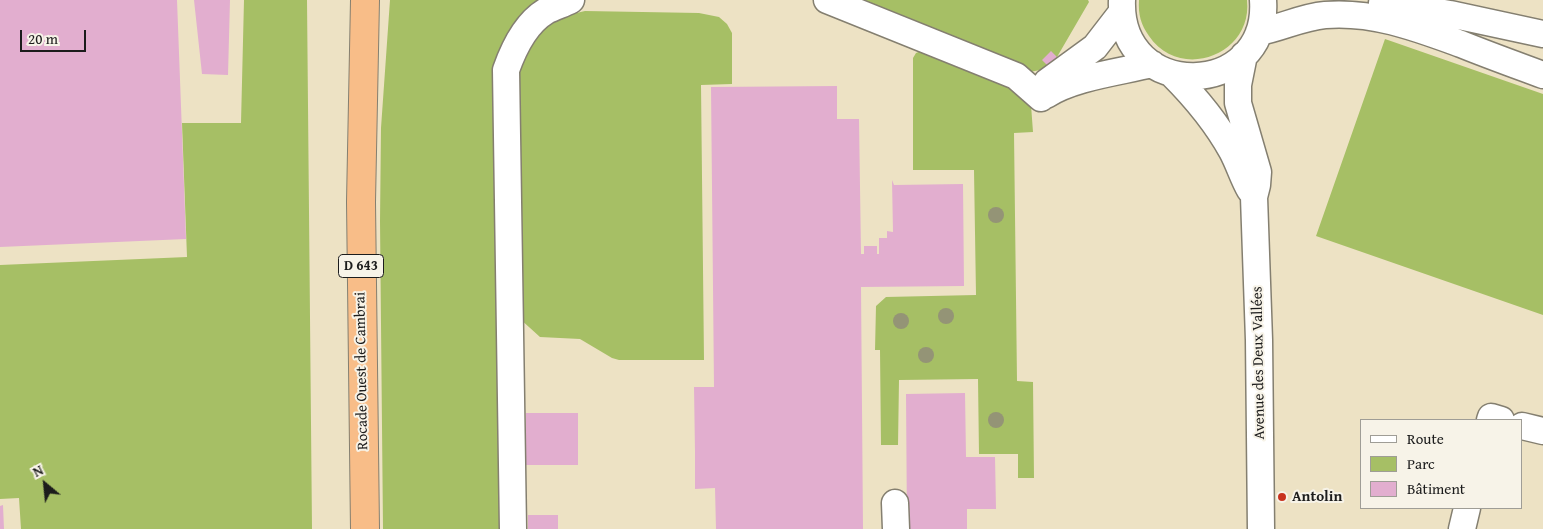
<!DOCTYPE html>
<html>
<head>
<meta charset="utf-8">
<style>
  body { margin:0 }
  #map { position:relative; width:1543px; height:529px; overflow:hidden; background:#ede2c4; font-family:"Gentium Book Plus",serif }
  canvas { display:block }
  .legend { position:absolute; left:1360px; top:419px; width:162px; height:90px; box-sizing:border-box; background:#f7f3e8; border:1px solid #9f9d96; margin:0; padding:6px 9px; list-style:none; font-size:15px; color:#1c1c1c }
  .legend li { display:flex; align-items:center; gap:10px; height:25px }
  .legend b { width:25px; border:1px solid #9f9d96 }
  .north { position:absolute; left:20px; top:459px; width:50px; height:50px; -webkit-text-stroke:4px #f7f3e8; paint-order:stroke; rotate:332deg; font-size:14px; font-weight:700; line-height:20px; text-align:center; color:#1c1c1c }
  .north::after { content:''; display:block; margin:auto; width:18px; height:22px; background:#1c1c1c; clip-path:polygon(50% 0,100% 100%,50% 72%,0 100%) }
  .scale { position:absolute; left:20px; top:30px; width:66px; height:22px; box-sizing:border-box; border:2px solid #1c1c1c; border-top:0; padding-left:6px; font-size:15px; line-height:18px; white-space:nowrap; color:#1c1c1c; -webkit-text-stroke:4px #f7f3e8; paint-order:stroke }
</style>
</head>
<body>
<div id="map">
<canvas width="1543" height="529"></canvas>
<ul class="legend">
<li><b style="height:6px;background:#fff"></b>Route</li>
<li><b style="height:14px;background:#a6bf65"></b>Parc</li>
<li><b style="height:14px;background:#e2aecf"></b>Bâtiment</li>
</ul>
<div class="north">N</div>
<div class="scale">20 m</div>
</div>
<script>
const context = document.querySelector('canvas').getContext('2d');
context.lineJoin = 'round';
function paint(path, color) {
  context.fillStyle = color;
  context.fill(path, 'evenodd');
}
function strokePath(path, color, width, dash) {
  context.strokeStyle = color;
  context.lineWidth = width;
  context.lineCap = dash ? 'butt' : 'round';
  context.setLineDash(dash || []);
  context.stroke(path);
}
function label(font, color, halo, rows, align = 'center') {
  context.font = font + ' "Gentium Book Plus",serif';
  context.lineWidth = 4;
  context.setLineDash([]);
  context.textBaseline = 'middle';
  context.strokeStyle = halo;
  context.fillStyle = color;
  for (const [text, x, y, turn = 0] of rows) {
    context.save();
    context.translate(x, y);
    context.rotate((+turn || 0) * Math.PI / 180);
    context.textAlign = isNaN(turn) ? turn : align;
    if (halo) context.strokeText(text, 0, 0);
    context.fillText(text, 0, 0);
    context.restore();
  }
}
const green = new Path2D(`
  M244,0H307L312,529H21L19,498L0,499V265L187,257L182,123H241Z
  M390,0H550L517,24L502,529H383L380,221L381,128Z
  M859,0H1088L1089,2L1057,57L1045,69L1030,72Z
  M1139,0H1247C1253,55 1180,82 1149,36C1141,25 1138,14 1139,0Z
  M585,11L699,13L719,17L727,24L732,33V84L701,85L704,360H619L612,358L580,339L540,337L519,318L515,78C517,70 518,61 522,55C537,28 556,17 585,11Z
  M1385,39L1543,94V315L1316,236Z
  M921,51L1017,90L1031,105L1033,132L1014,133L1017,381L1033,382L1034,478H1018V454H979L978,379L899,380L898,445H881L880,350H875L876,306L886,297L976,295L974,170H913V58L916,53Z`);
const building = new Path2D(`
  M0,0H177L186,239L0,247Z
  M194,0H230L228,75L202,74Z
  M1051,51L1057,57L1048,66L1042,60Z
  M837,86V119H859L861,254H864V246H877V254H879V238H887V231L893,232L892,180L894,185L963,184L964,286L861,287L863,529H716L715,488L695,489V452L694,387H714L711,87Z
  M965,393L966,457H995L996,509H967V529H907L906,394Z
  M526,413H578V465H526Z
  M3,505L4,529H0V506Z
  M528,515H558V529H528Z`);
const minor = new Path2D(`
  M827,0L1016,76L1041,98
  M1122,0C1118,103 1270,100 1263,0
  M1382,3L1450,14L1543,34
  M1259,32C1281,28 1302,17 1325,15C1373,11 1417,28 1461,44C1488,55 1516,65 1543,75
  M1244,55L1238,85V103L1258,172L1257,185L1254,197L1259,340L1261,529
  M1172,74C1195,97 1216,122 1232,151C1239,164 1243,178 1250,190
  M1046,95C1074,77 1120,72 1152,64
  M1041,98L1042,89L1047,82L1095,47L1122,12
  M1490,420L1491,417L1501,420
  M1522,426L1543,431
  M895,503L896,529
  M513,529L506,70C513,50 526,23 546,11C554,7 563,4 571,0
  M1462,529L1467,508`);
const highway = new Path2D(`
  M365,529L361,202L365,0`);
const trees = [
  [996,215],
  [946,316],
  [901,321],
  [926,355],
  [996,420]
];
const markers = [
  [1282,497,5,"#c8321e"]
];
const shields = [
  [361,266,45]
];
const shieldNames = [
  ["D 643",361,266]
];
const streetNames = [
  ["Avenue des Deux Vallées",1259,363,-91],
  ["Rocade Ouest de Cambrai",362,371,-91]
];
const poiNames = [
  ["Antolin",1292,497]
];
paint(green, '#a6bf65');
paint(building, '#e2aecf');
strokePath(minor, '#847f70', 29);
strokePath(highway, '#847f70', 30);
strokePath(minor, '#fff', 26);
strokePath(highway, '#f8bd88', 28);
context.fillStyle = '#949476';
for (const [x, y] of trees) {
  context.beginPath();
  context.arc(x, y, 8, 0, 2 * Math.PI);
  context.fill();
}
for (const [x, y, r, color] of markers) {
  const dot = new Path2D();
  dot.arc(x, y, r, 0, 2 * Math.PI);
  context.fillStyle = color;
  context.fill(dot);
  strokePath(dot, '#f7f3e8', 2);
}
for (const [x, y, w] of shields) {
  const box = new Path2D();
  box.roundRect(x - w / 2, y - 11.5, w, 23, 4);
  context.fillStyle = '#f7f3e8';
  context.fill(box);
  strokePath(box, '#1c1c1c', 1);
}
label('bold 14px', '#1c1c1c', null, shieldNames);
label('15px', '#1c1c1c', '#f7f3e8', streetNames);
label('bold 15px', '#1c1c1c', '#f7f3e8', poiNames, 'left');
</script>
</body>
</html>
